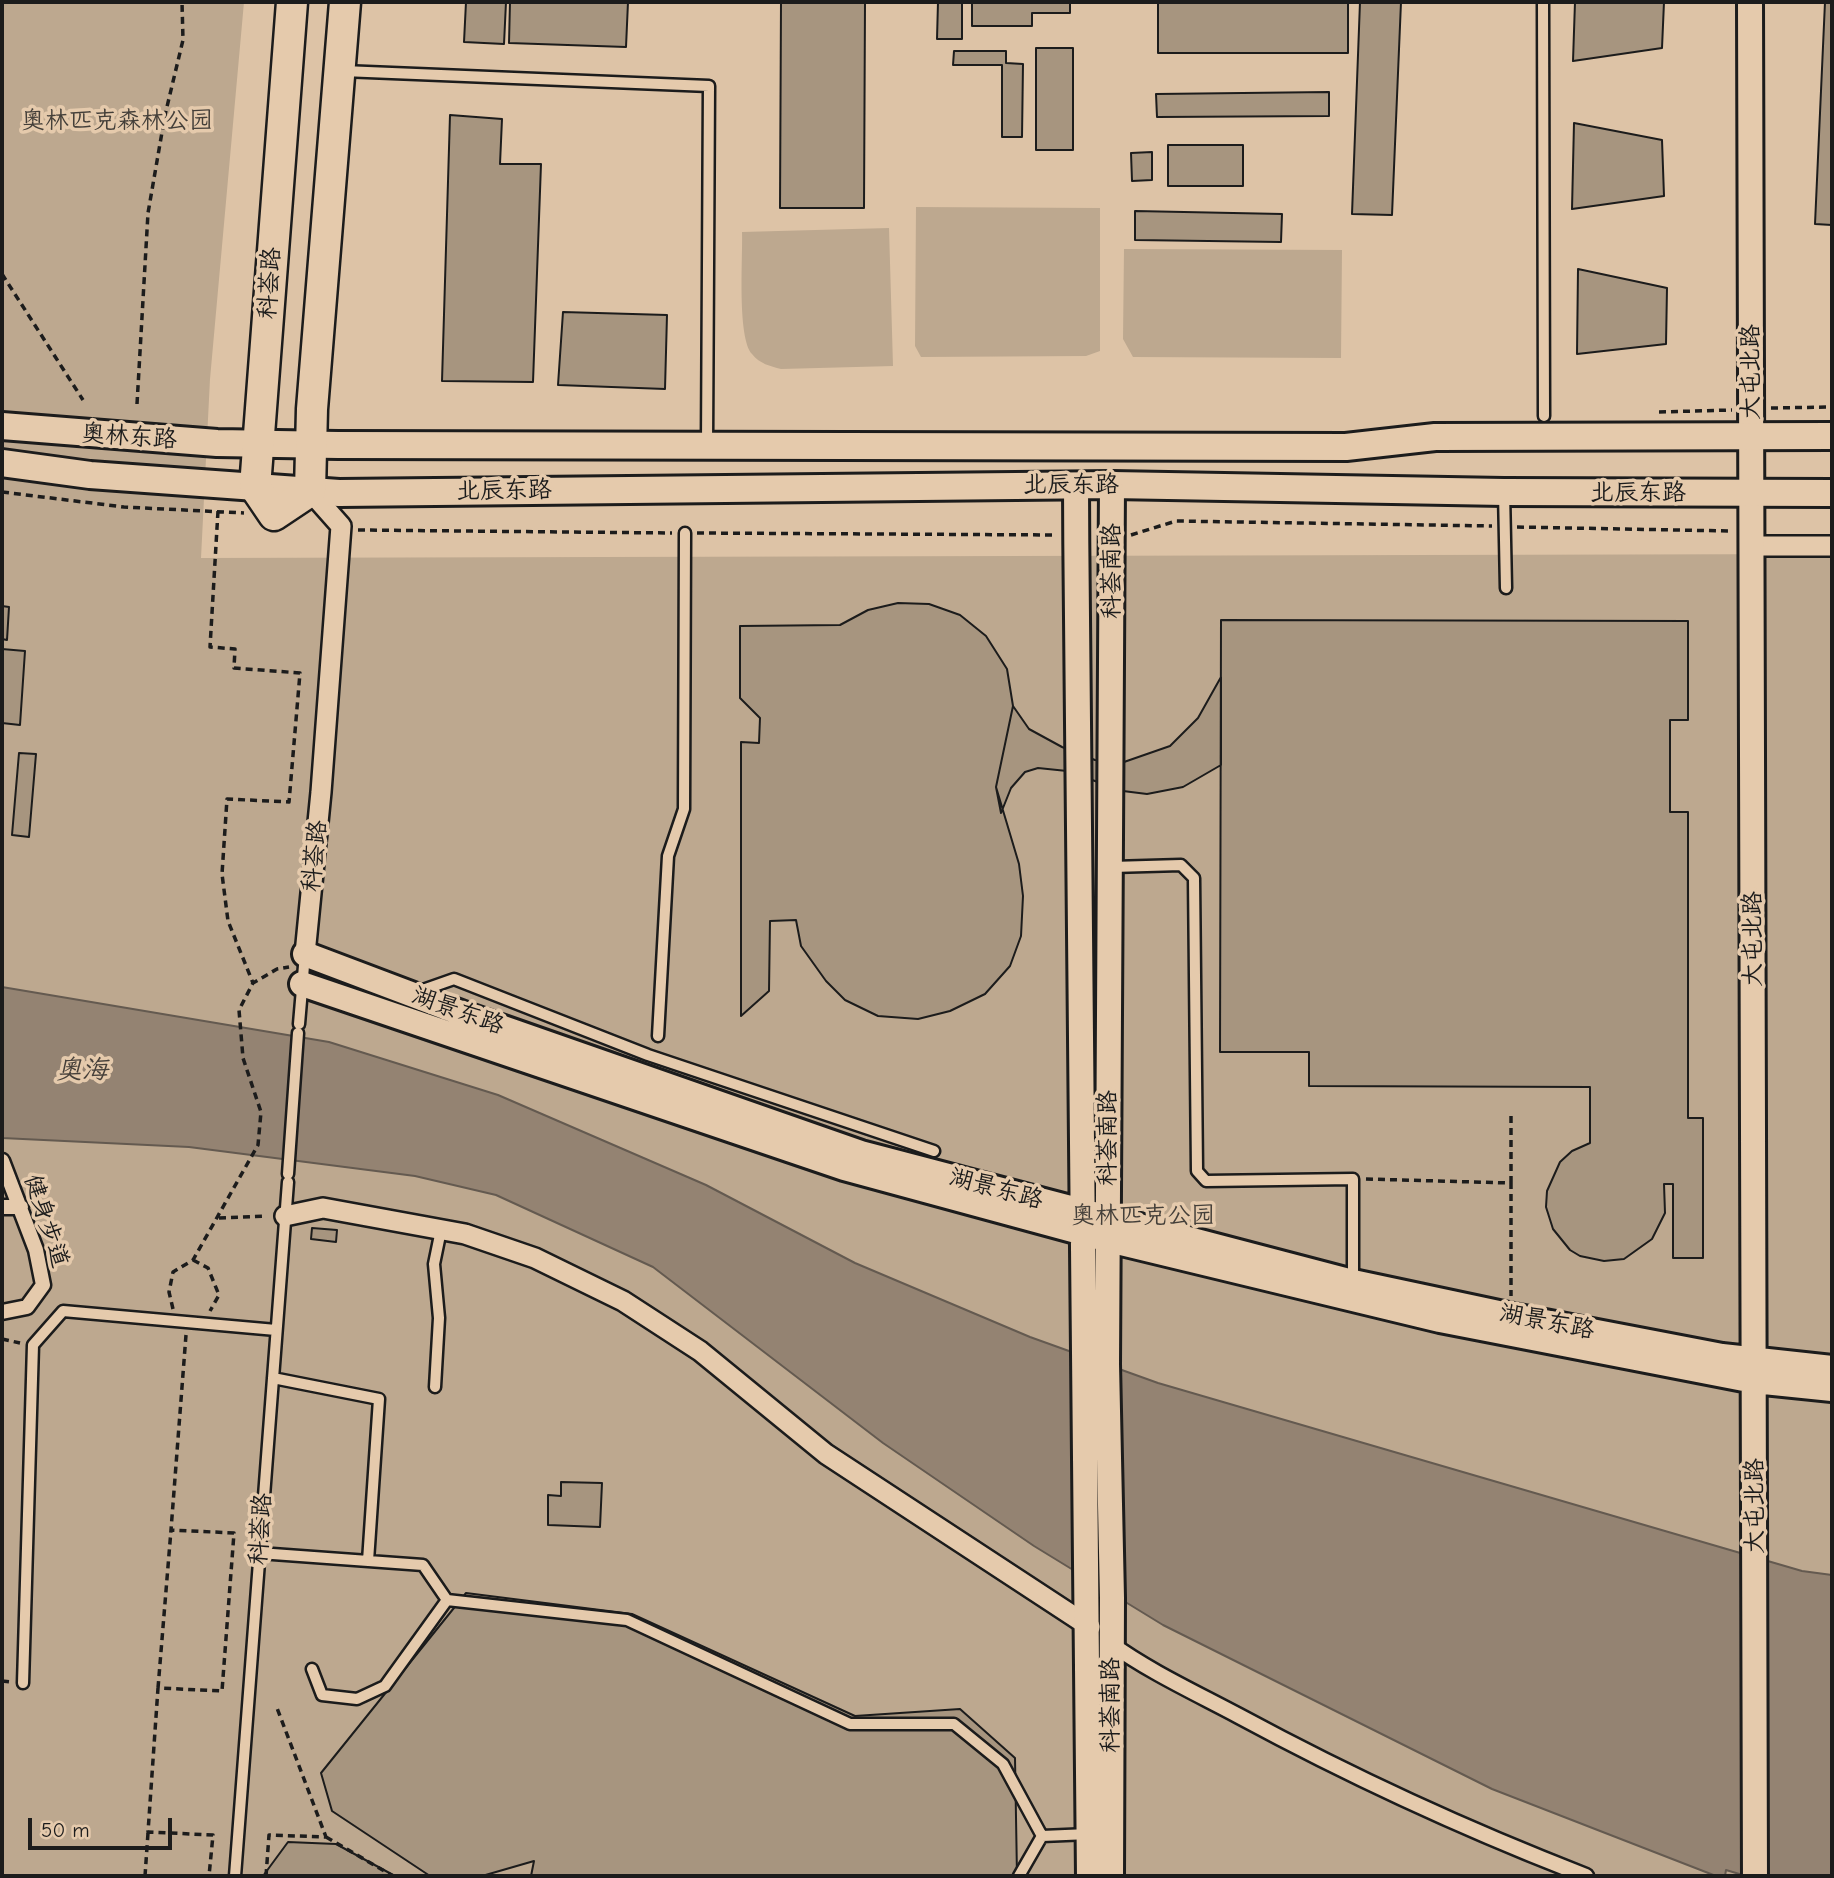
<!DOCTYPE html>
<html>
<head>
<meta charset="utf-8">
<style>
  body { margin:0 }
  #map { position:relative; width:1834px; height:1878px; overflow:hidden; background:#ddc3a6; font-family:"Comic Neue",sans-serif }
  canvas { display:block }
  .frame { position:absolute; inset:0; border:4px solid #1c1c1c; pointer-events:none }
  .scale { position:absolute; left:28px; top:1818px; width:144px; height:32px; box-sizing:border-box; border:4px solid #1c1c1c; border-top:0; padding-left:9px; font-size:21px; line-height:24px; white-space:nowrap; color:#1c1c1c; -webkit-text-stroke:5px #e5caac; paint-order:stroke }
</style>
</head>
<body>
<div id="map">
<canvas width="1834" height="1878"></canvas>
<div class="frame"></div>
<div class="scale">50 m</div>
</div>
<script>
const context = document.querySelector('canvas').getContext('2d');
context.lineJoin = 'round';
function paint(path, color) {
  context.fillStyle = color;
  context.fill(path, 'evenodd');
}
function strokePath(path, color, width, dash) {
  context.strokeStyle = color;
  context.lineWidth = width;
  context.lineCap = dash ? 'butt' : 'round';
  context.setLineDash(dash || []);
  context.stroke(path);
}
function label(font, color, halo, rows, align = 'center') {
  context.font = font + ' "Comic Neue","LXGW WenKai TC",sans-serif';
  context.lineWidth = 7;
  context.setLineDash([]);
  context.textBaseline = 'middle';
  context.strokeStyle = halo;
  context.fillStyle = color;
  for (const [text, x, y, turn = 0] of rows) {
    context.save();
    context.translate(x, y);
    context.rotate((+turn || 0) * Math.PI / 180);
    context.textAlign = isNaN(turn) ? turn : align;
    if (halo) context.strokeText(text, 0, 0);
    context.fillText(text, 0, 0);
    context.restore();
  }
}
const green = new Path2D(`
  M2,2H244L210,379L201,558L1832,554V1876H2Z
  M916,207L1100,208V351L1086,356L921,357L915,346Z
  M889,228L893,366L781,369C770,366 760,364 752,354C737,337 743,257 742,232Z
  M1124,249L1342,250L1341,358L1133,357L1123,339Z`);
const water = new Path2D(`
  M2,987L329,1042L498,1095L706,1185L855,1263L1030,1337L1158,1383L1802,1571L1832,1575V1876H1746L1726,1870L1725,1876H1716L1492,1789L1163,1625L1034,1546L883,1443L653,1267L496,1195L415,1176L189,1147L2,1138Z`);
const building = new Path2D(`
  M466,2H506L504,44L464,42Z
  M510,2H628L626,47L509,43Z
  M781,2H865L864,208H780Z
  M938,2H962V39H937Z
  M972,2H1070V13H1032V26H972Z
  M1158,2H1348V53H1158Z
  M1360,2H1401L1392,215L1352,214Z
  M1575,2H1664L1662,48L1573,61Z
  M1825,2H1832V225L1815,224Z
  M1036,48H1073V150H1036Z
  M954,51H1006V63L1023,64L1022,137H1002V65H953Z
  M1329,92V116L1157,117L1156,94Z
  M450,115L502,119L500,164H541L533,382L442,381Z
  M1574,123L1662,140L1664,196L1572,209Z
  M1168,145H1243V186H1168Z
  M1152,152V180L1132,181L1131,153Z
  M1135,211L1282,214L1281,242L1135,240Z
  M1578,269L1667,288L1666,344L1577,354Z
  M563,312L667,315L665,389L558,385Z
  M898,603L929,604L960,615L986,636L1007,669L1013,706L996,787L1019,864L1023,896L1021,936L1010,966L985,994L950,1011L918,1019L878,1016L845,1000L826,981L801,946L796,920L770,921L769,991L741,1016V742L759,743L760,718L740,698V626L840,625L868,610Z
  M2,606L9,607L7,640L2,639Z
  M1221,620L1688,621V720H1670V812H1688V1118H1703V1258H1673V1184H1664L1665,1213L1652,1239L1624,1259L1604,1261L1580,1256L1570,1250L1553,1229L1546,1207L1547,1191L1560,1162L1572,1151L1590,1143V1087L1309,1086V1052H1220Z
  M2,649L25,651L20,725L2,723Z
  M1221,677V765L1183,787L1147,794L1123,791L1067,771L1038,768L1025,772L1011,788L1001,813L996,787L1013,706L1029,729L1062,747L1095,760L1124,762L1170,746L1198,718Z
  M19,753L36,754L29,837L12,835Z
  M312,1228L337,1230L336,1242L311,1239Z
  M561,1482L602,1483L600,1527L548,1525V1495L561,1496Z
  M466,1593L632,1614L855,1716L960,1709L1015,1758L1017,1876H531L534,1861L482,1876H430L332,1811L321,1773Z
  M288,1842L336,1844L395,1876H263Z`);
const path = new Path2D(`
  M2,274L83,400
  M137,404L148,213L165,115L183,40L182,2
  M1771,408L1832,407
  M1659,412L1732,410
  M2,492L124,507L244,513
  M218,511L210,647L235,649L234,668L300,673L289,802L227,799L222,874L228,921L253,983
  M1517,527L1730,531
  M358,530L672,533
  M697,533L1057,535
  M1131,535L1176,521L1492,526
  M1366,1179L1511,1183V1296
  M1511,1183V1111
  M219,1218L266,1216
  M193,1260L208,1268L219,1295L210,1311
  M173,1309L169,1292L173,1272L193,1260L258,1145L261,1112L243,1058L239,1010L253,983L277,969L289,967
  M186,1335L171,1530L234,1533L222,1691L158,1688L148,1832L213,1835L209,1876
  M2,1339L20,1343
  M2,1681L11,1682
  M158,1688L171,1530
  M326,1837L393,1876
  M145,1876L148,1833
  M266,1876L269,1835L326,1837L277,1708`);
const service = new Path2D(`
  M1543,2L1544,416
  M343,71L709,86L707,444
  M1504,492L1506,588
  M1112,867L1181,865L1194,878L1197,1171L1206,1181L1353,1179V1281
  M417,992L454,979L648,1055L934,1151
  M299,1024L305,954
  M658,1036L668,856L684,809L685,533
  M288,1174L298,1033
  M273,1378L379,1399L368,1561
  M435,1387L439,1318L434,1264L441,1230
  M259,1553L423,1565L447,1600
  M312,1669L322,1695L357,1699L385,1686L447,1600L627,1620L850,1724H954L1003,1764L1042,1836
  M23,1683L33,1345L63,1311L276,1330
  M235,1876L288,1182
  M1019,1876L1042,1836L1089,1834`);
const pedestrian = new Path2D(`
  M2,1161L36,1250L43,1285L27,1307L2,1312
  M2,1207H21
  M1110,1643C1150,1672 1196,1693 1239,1716C1352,1777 1467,1830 1586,1876`);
const minor = new Path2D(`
  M1752,546H1832
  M305,954L321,792L341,526L310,491
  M285,1216L323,1208L465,1234L535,1258L623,1301L700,1351L826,1454L1090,1627`);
const tertiary = new Path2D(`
  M1750,2L1755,1876
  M1076,485C1078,949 1088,1413 1089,1876
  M305,954L469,1016L861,1153L1353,1282L1508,1315L1722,1356L1832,1368
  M302,984L844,1168L1109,1240L1440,1320L1754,1381L1832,1389
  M1111,1876L1112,1598L1107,1364L1112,485`);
const secondary = new Path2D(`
  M2,426L217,443L338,445L1346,447L1435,437L1832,436
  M2,463L90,475L339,493L1112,485L1504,492L1832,493`);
const primary = new Path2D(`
  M292,2L255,487L274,515L310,491L312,409L345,2`);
const parkNames = [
  ["奥林匹克森林公园",117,121],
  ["奥林匹克公园",1143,1216]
];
const streetNames = [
  ["科荟路",270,283,-86],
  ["大屯北路",1751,372,-90],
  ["奥林东路",129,437,4],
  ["北辰东路",1071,485],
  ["北辰东路",504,491,-1],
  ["北辰东路",1638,493],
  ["科荟南路",1112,571,-90],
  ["科荟路",315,856,-84],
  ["大屯北路",1753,939,-90],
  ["湖景东路",458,1011,20],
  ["科荟南路",1108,1138,-90],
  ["湖景东路",996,1189,15],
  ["健身步道",46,1221,72],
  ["湖景东路",1547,1322,11],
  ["大屯北路",1755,1506,-90],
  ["科荟路",261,1529,-86],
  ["科荟南路",1111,1705,-90]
];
const waterNames = [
  ["奥海",82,1071]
];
paint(green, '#bda88f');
paint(water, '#948372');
strokePath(water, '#645a50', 2);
paint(building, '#a7957f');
strokePath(building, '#1c1c1c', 2);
strokePath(service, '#1c1c1c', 15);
strokePath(pedestrian, '#1c1c1c', 19);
strokePath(minor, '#1c1c1c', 24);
strokePath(tertiary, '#1c1c1c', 30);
strokePath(secondary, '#1c1c1c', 32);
strokePath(primary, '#1c1c1c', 35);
strokePath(path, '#1c1c1c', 3.5, [7, 5]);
strokePath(service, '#e5caac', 10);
strokePath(pedestrian, '#e5caac', 14);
strokePath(minor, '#e5caac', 19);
strokePath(tertiary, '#e5caac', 24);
strokePath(secondary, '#e5caac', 26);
strokePath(primary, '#e5caac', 30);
label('24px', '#443f39', '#e5caac', parkNames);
label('24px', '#1c1c1c', '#e5caac', streetNames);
label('italic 26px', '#46403a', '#e5caac', waterNames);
</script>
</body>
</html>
